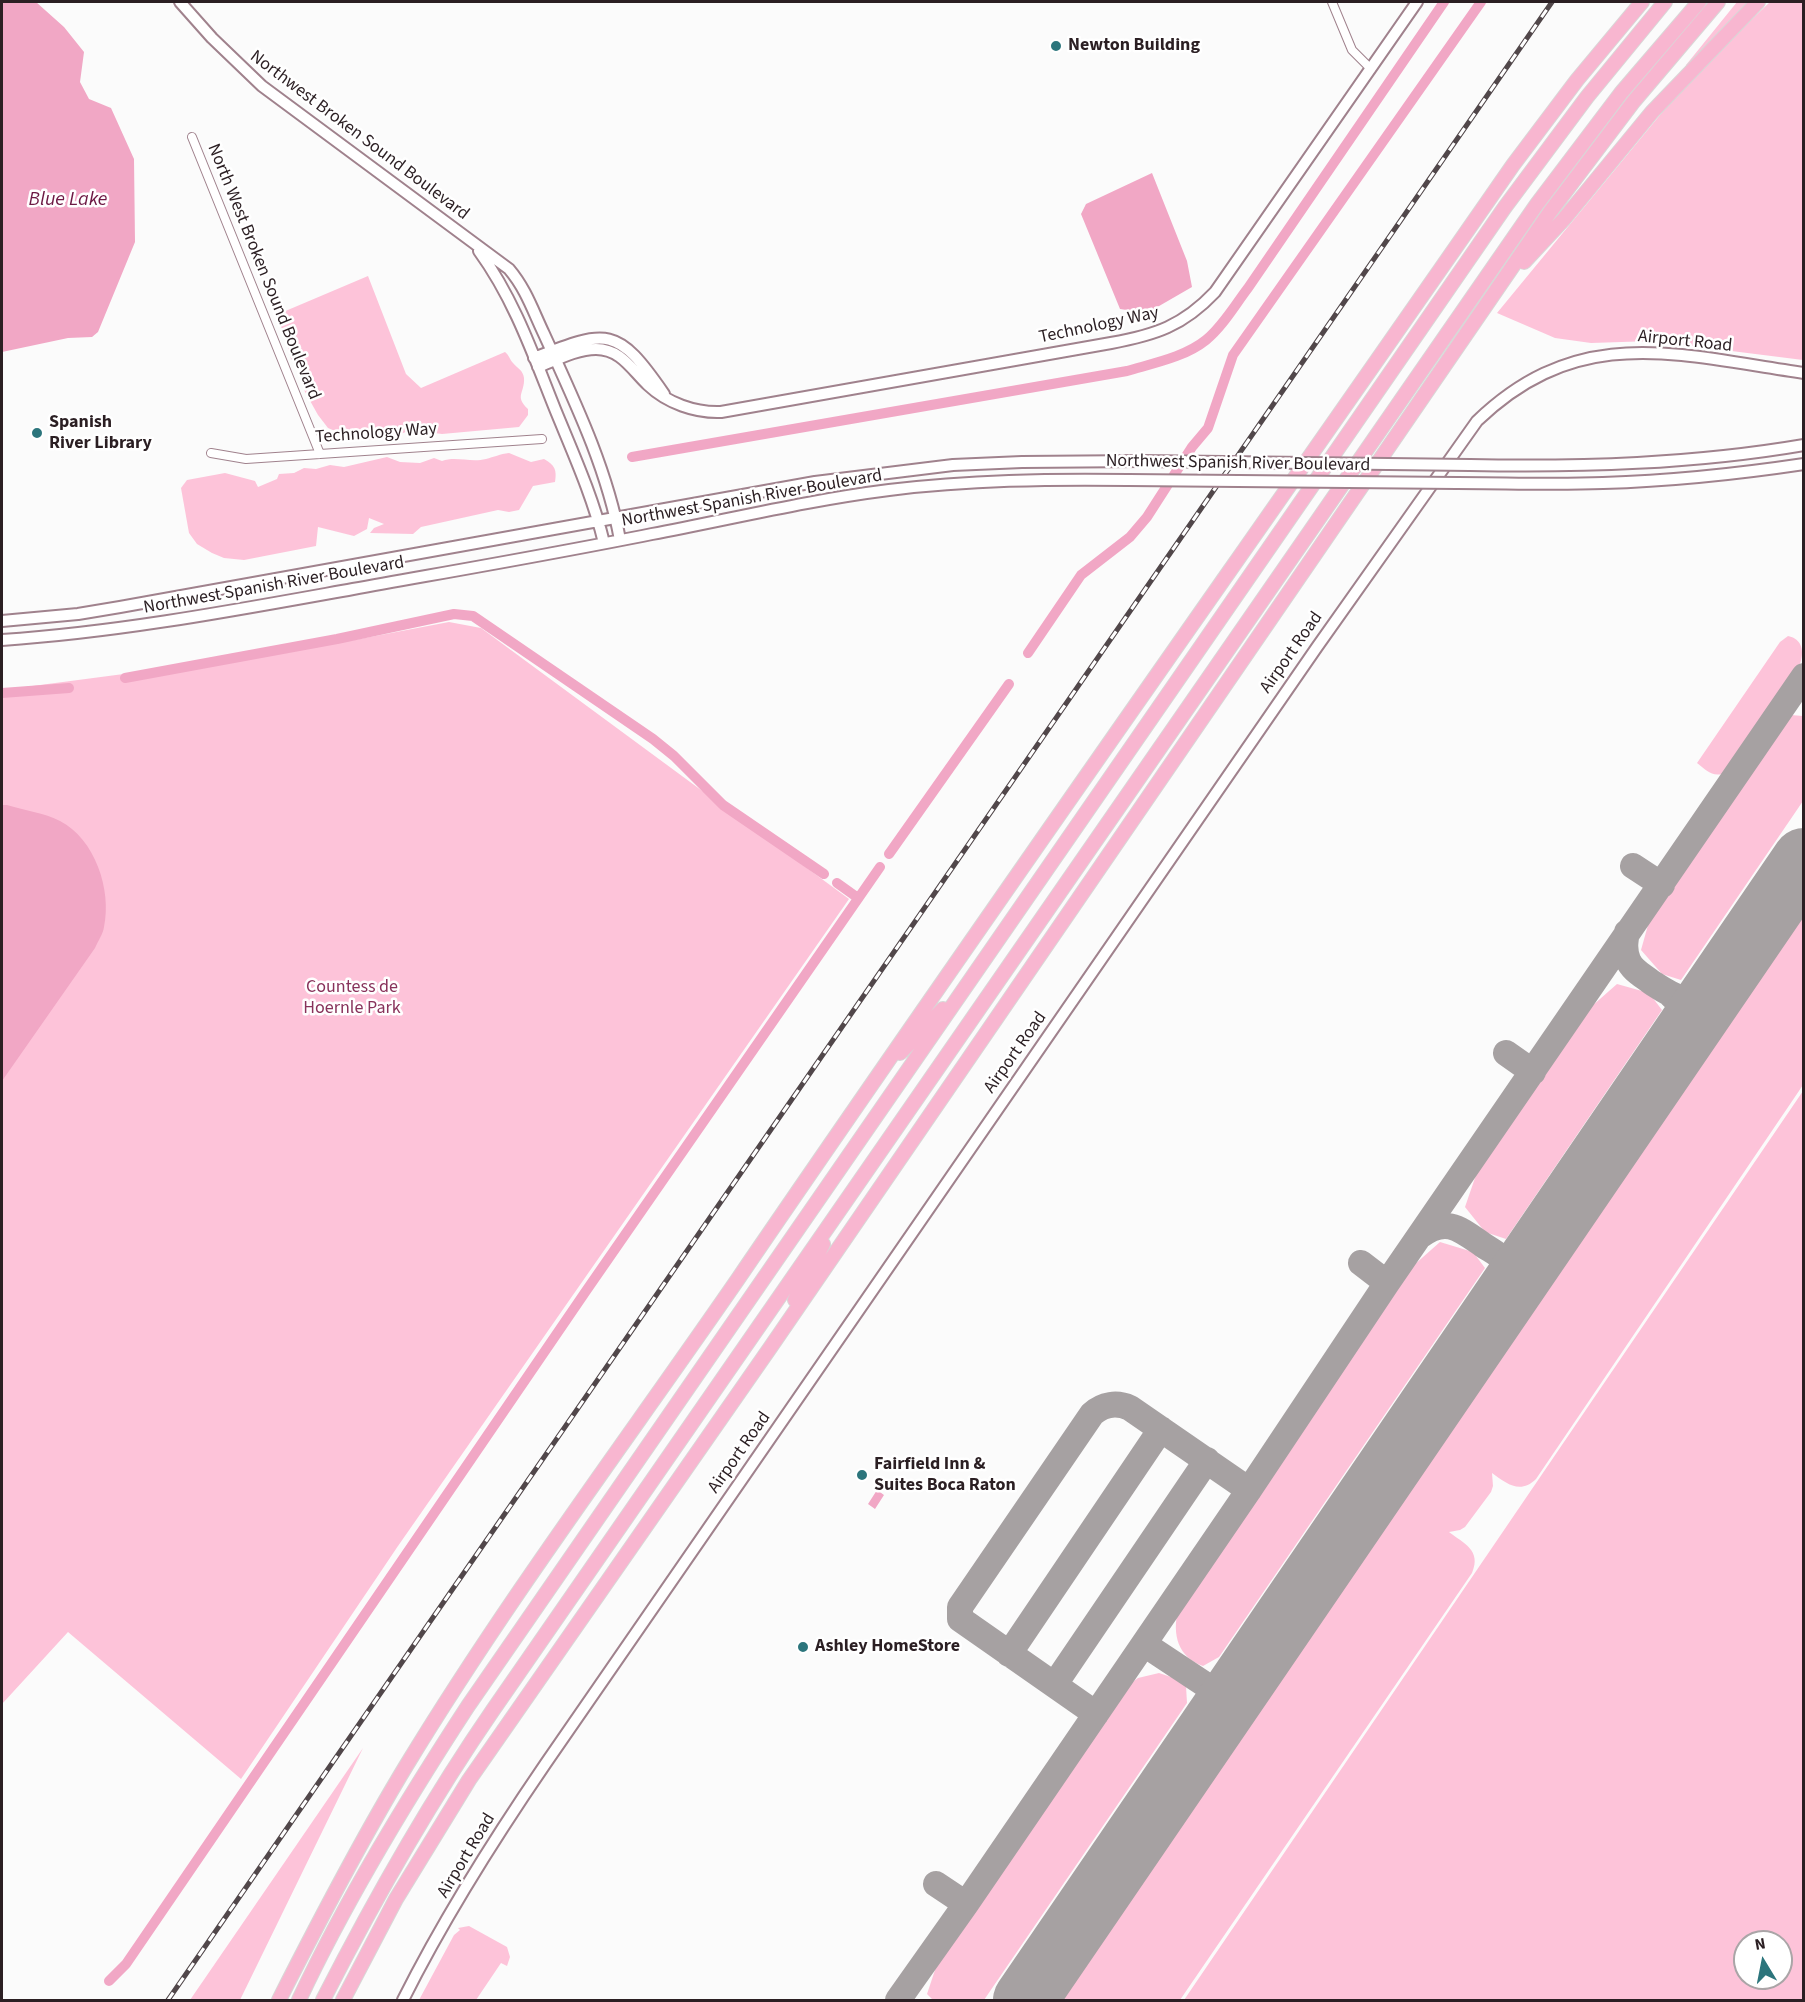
<!DOCTYPE html>
<html>
<head>
<meta charset="utf-8">
<style>
  body { margin:0 }
  #map { position:relative; width:1805px; height:2002px; overflow:hidden; background:#fbfbfb; font-family:"Source Sans 3",sans-serif }
  canvas { display:block }
  .frame { position:absolute; inset:0; border:3px solid #2b1f23; pointer-events:none }
  .north { position:absolute; left:1733px; top:1930px; width:60px; height:60px; box-sizing:border-box; background:#fff; border:2px solid #aaa5a7; border-radius:50%; rotate:350deg; font-size:16px; font-weight:700; line-height:24px; text-align:center; color:#2b1f23 }
  .north::after { content:''; display:block; margin:auto; width:21px; height:27px; background:#2c757c; clip-path:polygon(50% 0,100% 100%,50% 72%,0 100%) }
</style>
</head>
<body>
<div id="map">
<canvas width="1805" height="2002"></canvas>
<div class="frame"></div>
<div class="north">N</div>
</div>
<script>
const context = document.querySelector('canvas').getContext('2d');
context.lineJoin = 'round';
function paint(path, color) {
  context.fillStyle = color;
  context.fill(path, 'evenodd');
}
function strokePath(path, color, width, dash) {
  context.strokeStyle = color;
  context.lineWidth = width;
  context.lineCap = dash ? 'butt' : 'round';
  context.setLineDash(dash || []);
  context.stroke(path);
}
function label(font, color, halo, rows, align = 'center') {
  context.font = font + ' "Source Sans 3",sans-serif';
  context.lineWidth = 5;
  context.setLineDash([]);
  context.textBaseline = 'middle';
  context.strokeStyle = halo;
  context.fillStyle = color;
  for (const [text, x, y, turn = 0] of rows) {
    context.save();
    context.translate(x, y);
    context.rotate((+turn || 0) * Math.PI / 180);
    context.textAlign = isNaN(turn) ? turn : align;
    if (halo) context.strokeText(text, 0, 0);
    context.fillText(text, 0, 0);
    context.restore();
  }
}
const green = new Path2D(`
  M1737,2H1758L1688,67L1686,65Z
  M1770,2H1803V360L1652,341L1591,343L1555,338L1497,313L1692,76Z
  M368,276L406,374L421,388L505,352C509,355 510,360 513,363C518,369 523,370 524,378C525,393 514,396 528,409V415L519,427L442,434L411,430L390,438L366,440L342,434L328,428L318,415L304,390L303,372L291,359L285,336L276,315Z
  M509,453L531,462L544,459C555,465 557,470 555,482L533,486L519,510L509,512L498,510L421,527L413,534L370,533L374,528L384,524L369,518L367,529L354,536L318,527L316,546L244,560L224,558L212,553L197,544L189,533L181,488L187,480L225,473L255,481L258,487L277,479L279,474L294,473L304,468L316,469L330,465L344,467L387,457L400,462L420,463L434,458L442,461C456,456 471,463 486,459C494,457 500,454 509,453Z
  M449,622L481,628L849,899L398,1546L241,1779L68,1632L2,1704V690L291,652Z
  M1788,636C1803,639 1804,652 1800,664L1726,772C1714,779 1706,770 1697,763L1780,642Z
  M1791,715L1803,716V801L1681,980L1662,974L1641,950L1650,918L1783,720Z
  M1803,916V1085L1536,1479C1520,1495 1506,1483 1492,1473L1493,1486L1491,1492L1465,1527L1460,1530L1449,1532C1463,1543 1482,1550 1472,1573L1180,2000H1063Z
  M1617,984L1649,993L1662,1010L1506,1239L1485,1232L1465,1207L1476,1175L1516,1111L1557,1051L1592,1006Z
  M1803,1091V2000H1184ZM1745,1942H1781V1978H1745Z
  M1440,1242L1473,1252L1485,1268L1219,1657L1203,1666C1178,1657 1172,1635 1178,1610L1265,1477L1414,1265Z
  M1159,1673L1177,1679L1186,1686L1187,1703L984,2000H933L927,1994L938,1961L959,1927L1043,1803L1126,1687L1138,1678Z
  M363,1748L240,2000H190Z
  M469,1926L507,1947L510,1957L507,1966L501,1963L476,2000H419L454,1935L460,1930L458,1928Z`);
const water = new Path2D(`
  M2,2H36L64,27L84,52L80,82L89,99L111,108L134,159L135,242L98,332L92,337L68,338L2,352Z
  M1152,173L1187,261L1192,287L1147,313L1120,309L1081,214L1086,204Z
  M2,805H7C23,810 45,813 60,821C95,839 112,890 104,927C103,934 98,941 95,948L2,1081Z
  M877,1490L884,1495L875,1509L868,1504Z`);
const canal = new Path2D(`
  M632,457L1127,371C1154,363 1185,357 1206,340C1223,326 1235,305 1248,288L1444,2
  M1028,653L1081,575L1130,537L1147,517L1192,447L1208,428L1233,355L1481,2
  M125,678L337,639L454,614L473,616L653,739L674,756L723,805L824,874
  M2,693L69,688
  M889,854L1009,684
  M837,883L858,898
  M109,1981L126,1964L586,1291L880,867`);
const taxiway = new Path2D(`
  M1633,866L1662,885
  M1627,932C1625,942 1624,950 1628,960C1632,970 1642,975 1651,982C1671,995 1692,1010 1713,991
  M1672,996C1684,1006 1688,1018 1684,1034
  M1506,1053L1533,1072
  M1420,1236C1446,1216 1460,1229 1483,1245C1490,1250 1500,1254 1505,1262C1511,1272 1509,1284 1507,1294
  M1499,1255C1512,1261 1525,1260 1537,1251
  M1361,1263L1387,1283
  M1144,1644L1230,1701
  M1009,1654L1161,1429
  M1055,1684L1207,1460
  M1096,1714L960,1619V1607L1092,1414C1103,1404 1117,1402 1130,1408L1249,1490
  M936,1884L966,1904
  M898,2000L966,1904L1249,1490L1387,1283L1804,676`);
const runway = new Path2D(`
  M1025,2000L1804,860`);
const street = new Path2D(`
  M1332,2L1352,50L1371,69
  M192,137L320,454
  M211,453L246,459L542,439`);
const secondary = new Path2D(`
  M180,2L212,38L262,86L509,269C526,289 533,311 544,334C574,400 607,468 620,540
  M479,251C514,299 533,354 555,409C573,453 593,497 604,543
  M534,358C608,329 617,326 664,394
  M538,367C556,360 577,349 596,349C621,349 632,370 648,385C667,403 695,413 721,412L1111,343C1155,335 1183,326 1215,292L1417,2
  M1470,465C1582,467 1693,464 1804,445
  M1457,483C1506,483 1555,485 1603,483C1670,481 1737,474 1804,464
  M2,621L78,614L120,607L815,482L953,465L1022,462L1142,461
  M2,640C120,632 236,610 353,589C453,571 553,554 652,534C731,519 809,500 889,490C969,480 1049,479 1129,480
  M403,2000C444,1918 494,1839 546,1763L1317,647L1477,421C1580,322 1678,355 1804,373`);
const highway = new Path2D(`
  M1524,262L1564,219L1652,112L1758,2
  M900,1053L943,1009
  M795,1300L823,1244
  M279,2000C319,1921 360,1842 406,1766C508,1598 627,1440 738,1279C993,905 1255,537 1513,165L1577,80L1642,2
  M299,2000C347,1898 406,1801 468,1706L1505,207L1587,97L1665,2
  M323,2000C374,1900 429,1803 493,1710L1537,204L1621,93L1699,2
  M343,2000L396,1899L469,1780L770,1348L1550,212L1634,101L1718,2`);
const rail = new Path2D(`
  M168,2000L1552,2`);
const secondaryBridge = new Path2D(`
  M1142,461L1470,465
  M1129,480L1457,483`);
const markers = [
  [1056,46,6,"#2c757c"],
  [37,433,6,"#2c757c"],
  [862,1475,6,"#2c757c"],
  [803,1647,6,"#2c757c"]
];
const poiNames = [
  ["Newton Building",1068,46],
  ["Spanish",49,423],
  ["River Library",49,444],
  ["Fairfield Inn &",874,1465],
  ["Suites Boca Raton",874,1486],
  ["Ashley HomeStore",815,1647]
];
const streetNames = [
  ["Northwest Broken Sound Boulevard",359,136,37],
  ["North West Broken Sound Boulevard",263,272,68],
  ["Technology Way",1099,326,-12],
  ["Airport Road",1685,342,6],
  ["Technology Way",376,434,-4],
  ["Northwest Spanish River Boulevard",1238,464,1],
  ["Northwest Spanish River Boulevard",752,499,-10],
  ["Northwest Spanish River Boulevard",274,586,-10],
  ["Airport Road",1292,653,-55],
  ["Airport Road",1016,1053,-55],
  ["Airport Road",740,1453,-55],
  ["Airport Road",467,1856,-59]
];
const parkNames = [
  ["Countess de",352,988],
  ["Hoernle Park",352,1009]
];
const waterNames = [
  ["Blue Lake",68,201]
];
paint(green, '#fdc3d9');
paint(water, '#f1a7c5');
strokePath(canal, '#f1a7c5', 10);
strokePath(taxiway, '#a6a1a2', 26);
strokePath(runway, '#a6a1a2', 64);
strokePath(street, '#a0828d', 10);
strokePath(secondary, '#a0828d', 14);
strokePath(highway, '#d9d7d7', 16);
strokePath(street, '#fff', 8);
strokePath(secondary, '#fff', 10);
strokePath(highway, '#f8b6d0', 14);
strokePath(rail, '#51474a', 5);
strokePath(rail, '#fff', 3, [9]);
strokePath(secondaryBridge, '#a0828d', 14, []);
strokePath(secondaryBridge, '#fff', 10);
for (const [x, y, r, color] of markers) {
  const dot = new Path2D();
  dot.arc(x, y, r, 0, 2 * Math.PI);
  context.fillStyle = color;
  context.fill(dot);
  strokePath(dot, '#fff', 2);
}
label('bold 18px', '#2b1f23', '#fff', poiNames, 'left');
label('18px', '#2b1f23', '#fff', streetNames);
label('18px', '#88325b', '#fff', parkNames);
label('italic 20px', '#6d1944', '#fff', waterNames);
</script>
</body>
</html>
